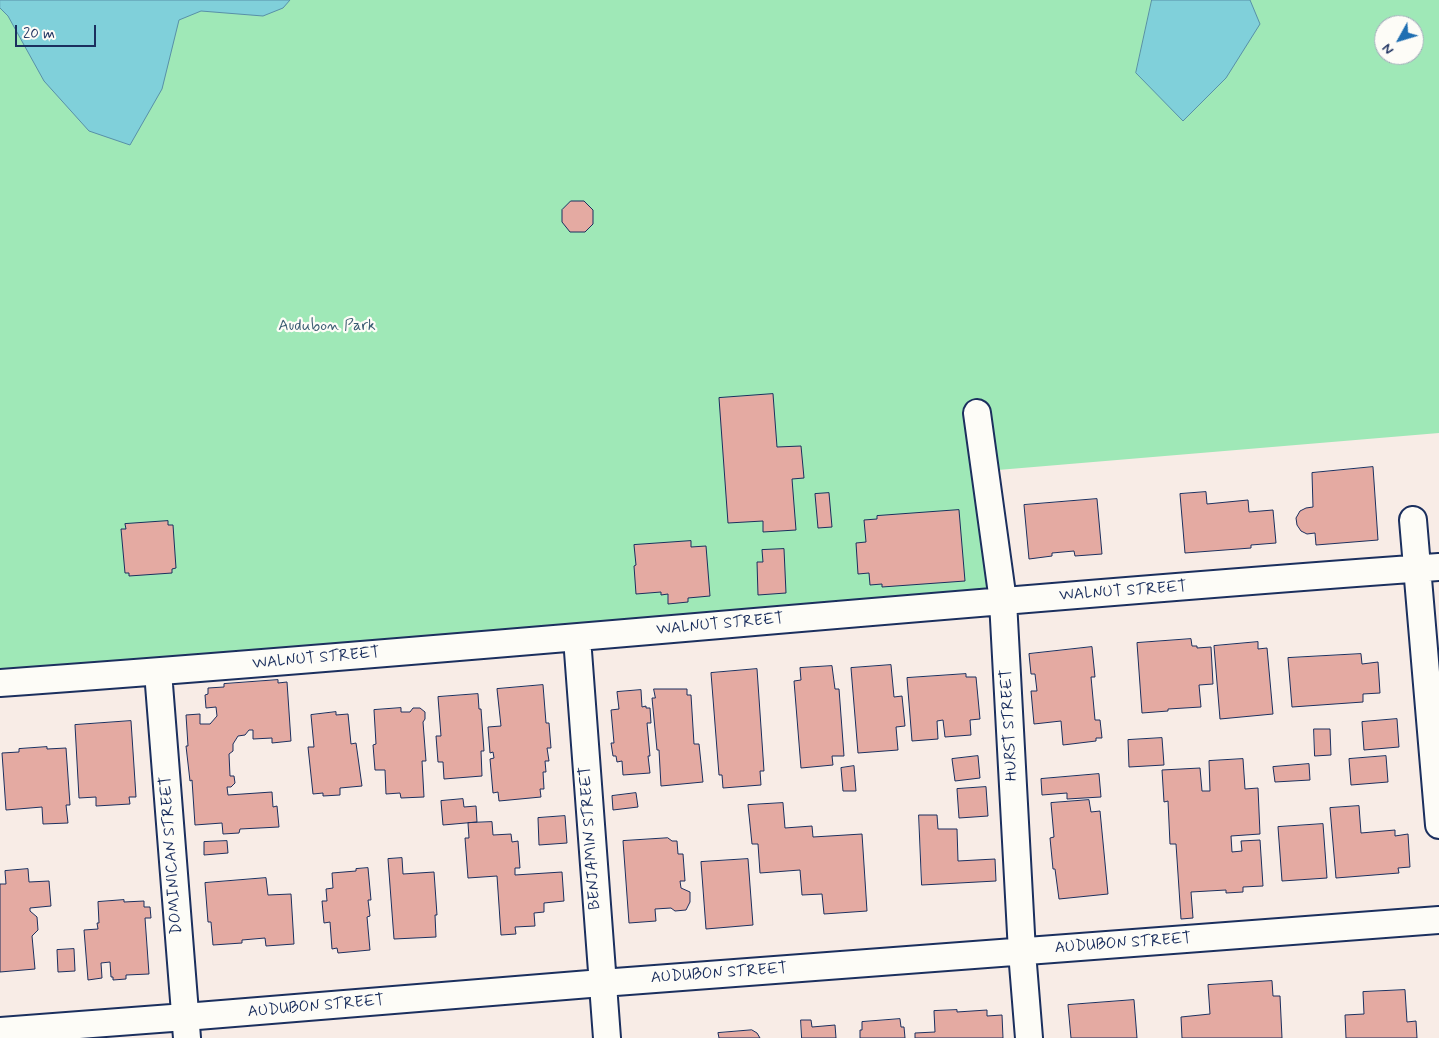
<!DOCTYPE html>
<html>
<head>
<meta charset="utf-8">
<style>
  body { margin:0 }
  #map { position:relative; width:1439px; height:1038px; overflow:hidden; background:#f8ece6; font-family:Mynerve,sans-serif }
  canvas { display:block }
  .north { position:absolute; left:1374px; top:15px; width:50px; height:50px; box-sizing:border-box; background:#fdfcf7; border:1px solid #a3aaba; border-radius:50%; rotate:231deg; font-size:14px; font-weight:700; line-height:20px; text-align:center; color:#1b2f5e }
  .north::after { content:''; display:block; margin:auto; width:18px; height:22px; background:#1f6fb2; clip-path:polygon(50% 0,100% 100%,50% 72%,0 100%) }
  .scale { position:absolute; left:15px; top:25px; width:81px; height:22px; box-sizing:border-box; border:2px solid #1b2f5e; border-top:0; padding-left:6px; font-size:15px; line-height:18px; white-space:nowrap; color:#1b2f5e; -webkit-text-stroke:4px #fdfcf7; paint-order:stroke }
</style>
</head>
<body>
<div id="map">
<canvas width="1439" height="1038"></canvas>
<div class="north">N</div>
<div class="scale">20 m</div>
</div>
<script>
const context = document.querySelector('canvas').getContext('2d');
context.lineJoin = 'round';
function paint(path, color) {
  context.fillStyle = color;
  context.fill(path, 'evenodd');
}
function strokePath(path, color, width, dash) {
  context.strokeStyle = color;
  context.lineWidth = width;
  context.lineCap = dash ? 'butt' : 'round';
  context.setLineDash(dash || []);
  context.stroke(path);
}
function label(font, color, halo, rows, align = 'center') {
  context.font = font + ' Mynerve,sans-serif';
  context.lineWidth = 4.5;
  context.setLineDash([]);
  context.textBaseline = 'middle';
  context.strokeStyle = halo;
  context.fillStyle = color;
  for (const [text, x, y, turn = 0] of rows) {
    context.save();
    context.translate(x, y);
    context.rotate((+turn || 0) * Math.PI / 180);
    context.textAlign = isNaN(turn) ? turn : align;
    if (halo) context.strokeText(text, 0, 0);
    context.fillText(text, 0, 0);
    context.restore();
  }
}
const green = new Path2D(`
  M0,0H1439V433L986,471L998,594L0,680ZM1384,25H1414V55H1384Z`);
const water = new Path2D(`
  M0,0H290L283,8L263,16L201,11L179,20L162,89L130,145L89,131L44,81L8,16L0,8Z
  M1152,0H1250L1260,24L1226,78L1183,121L1136,73Z`);
const building = new Path2D(`
  M571,201H584L593,210V224L585,232H570L562,222V210Z
  M773,394L777,447L801,446L804,478L792,479L796,530L763,532V521L728,523L719,398Z
  M1373,467L1378,540L1316,545L1315,533L1307,534L1301,531L1297,525L1296,518L1300,511L1306,508L1313,507L1312,473Z
  M1206,492L1207,504L1248,500L1249,512L1273,510L1276,543L1251,545V548L1185,553L1180,494Z
  M829,493L832,527L818,528L815,494Z
  M1097,499L1102,554L1075,556L1074,551L1052,553V556L1029,559L1024,505Z
  M959,510L965,581L882,587V584L870,585L869,573L858,574L856,543L866,542L864,520L877,519V516Z
  M168,521V525H173L176,568L172,569V573L129,576V573H125L121,529H126L125,524Z
  M691,541V547L706,546L710,596L688,598V602L668,604V594L661,595V592L636,594L634,566L636,565L634,545Z
  M784,549L786,593L758,595L757,562H763L762,550Z
  M1191,639L1192,646H1197V648L1211,647L1213,684L1199,685L1201,707L1168,709V711L1142,713L1137,643Z
  M1258,642V649L1267,648L1273,714L1220,719L1214,646Z
  M1092,647L1095,677H1091L1095,720H1100L1102,738H1096V741L1063,745L1061,721L1034,724L1031,691H1037L1035,674H1031L1029,654Z
  M1361,654L1362,664L1378,662L1380,693L1363,694V702L1292,707L1288,658Z
  M891,665L894,697L902,696L905,726L896,727L898,750L858,753L851,668Z
  M832,666L835,689H839L844,756H832L833,765L801,768L794,681L801,680L800,668Z
  M757,669L764,771H760L761,785L723,788L722,775H719L711,673Z
  M966,674V677H976L980,719L970,720L971,735L945,737L943,720L937,721L938,739L912,741L907,678Z
  M278,680V683L287,682L291,741L272,743V738L253,739V730H249L245,735L238,736L233,744V751L229,754L230,776H234L235,783L231,787H227L228,795L272,792L273,807L277,806L279,827L240,829L239,833L223,834L222,823L195,825L192,780L190,781L186,746H188L186,715L200,714V724H210L217,716L216,707L206,708L205,695L208,694V688L224,687V684Z
  M543,685L546,723H549L551,748H547L549,761H545L546,772H543L544,789H540L541,797L499,801L498,792L493,793L490,759L494,758L493,752L490,753L488,727L501,726L497,689Z
  M654,689H687V695H691L694,744H699L703,782L661,786L659,750H657L652,698H655Z
  M641,690L642,707L646,706V708H650L651,723H647L650,756H648L650,773L623,775L622,761L617,762L616,756H613L611,743H614L611,710L619,709L617,692Z
  M478,694L479,709H481L484,751H481L482,776L444,779L443,762H438L436,736H441L438,697Z
  M401,708V712H410L413,708H420L425,712V719L423,722L426,761H422L424,797L401,798L400,793L386,794L385,770H375L373,745L376,744L374,710Z
  M336,712V715L348,714L351,744L356,743L362,786L340,788V795L323,796V793L313,794L308,747H314L311,715Z
  M1397,719L1399,747L1364,750L1362,722Z
  M131,721L136,797H129L130,804L96,806V797L79,798L75,725Z
  M1314,729H1330L1331,755L1315,756Z
  M1162,738L1164,765L1129,767L1128,740Z
  M47,747V749L66,748L70,805H66L68,823L43,824L42,807L6,810L2,753L19,752V749Z
  M978,756L980,778L955,781L952,759Z
  M1386,756L1388,782L1351,785L1349,759Z
  M1243,759L1245,789L1258,788L1260,834L1231,836L1232,852L1242,851L1241,841L1260,840L1263,886L1243,887V892L1226,893V890L1191,892L1193,918L1181,919L1176,844H1170L1168,801L1164,802L1162,770L1200,768L1202,791H1210L1209,761Z
  M1309,764L1310,780L1275,782L1273,767Z
  M854,766L856,791H843L841,768Z
  M1099,774L1101,797L1067,799V793L1042,795L1041,779Z
  M986,787L988,816L959,818L957,789Z
  M636,793L638,807L613,810L612,796Z
  M463,799L464,807L476,806L477,822L443,825L441,801Z
  M1089,800L1091,812L1100,811L1108,894L1059,899L1055,869H1053L1050,838L1054,837L1051,803Z
  M783,803L785,828L812,826L813,837L862,834L867,911L824,914L822,894L802,895L800,870L760,873L758,844H752L748,805Z
  M1359,806L1361,833L1395,830V836L1408,834L1410,867L1398,868L1399,873L1336,878L1330,808Z
  M919,815H937L938,829H957L958,861L995,859L996,881L922,885Z
  M565,816L567,843L539,845L538,818Z
  M492,822L493,835L511,834L512,842L518,841L520,868H515V875L562,872L564,901L544,903V912L534,913L535,926L515,927L516,934L501,935L497,876L468,878L465,838H469L468,823Z
  M1323,824L1327,878L1282,881L1278,827Z
  M668,838L672,841H677L678,854H683L685,881H680L681,888L690,892V902L686,910L675,911L671,908L655,909L656,921L629,923L623,841Z
  M227,841L228,853L204,855V842Z
  M402,858L403,874L434,872L437,915H435L436,937L394,939L388,859Z
  M748,859L753,925L706,929L701,862Z
  M368,868L371,900H368L370,916L367,917L370,950L338,953L337,948L332,949L330,922L324,923L322,901H327L326,889L333,888L332,873L356,871V869Z
  M28,869L29,882L49,881L51,906L30,908V911L37,917L38,930L32,936L35,969L0,972V884H6L5,871Z
  M266,878L268,895L291,894L294,944L266,946L265,938L242,940V943L213,945L211,922H208L205,883Z
  M124,900V902L144,901V907H150L151,918H145L149,974L126,975V979L113,980V977H111L110,962L101,963L102,978L88,980L84,930L98,929L97,923H99L98,902Z
  M74,949L75,971L58,972L57,950Z
  M1272,981L1273,996H1280L1282,1038H1182L1181,1017L1210,1014L1208,985Z
  M1405,990L1407,1022L1416,1021L1417,1038H1346L1345,1015L1364,1014L1363,992Z
  M1134,1000L1137,1038H1071L1068,1005Z
  M957,1010V1012L987,1010V1016L1002,1015L1003,1038H915V1033L935,1032L934,1011Z
  M900,1019L901,1027H904L905,1038H860V1030H862V1022Z
  M801,1020H811L812,1027L835,1025L836,1038H802Z
  M752,1030L757,1033L760,1038H719L718,1033Z`);
const street = new Path2D(`
  M977,413L1003,601L1022,952L1029,1038
  M1413,520L1439,825
  M577,638L607,1038
  M158,672L187,1038
  M0,683C480,649 959,601 1439,567
  M0,1031L185,1017L602,983L1439,920`);
const parkNames = [
  ["Audubon Park",327,327]
];
const streetNames = [
  ["WALNUT STREET",1123,592,-4],
  ["WALNUT STREET",720,625,-5],
  ["WALNUT STREET",316,659,-5],
  ["HURST STREET",1010,725,-93],
  ["BENJAMIN STREET",591,838,-94],
  ["DOMINICAN STREET",172,855,-94],
  ["AUDUBON STREET",1123,944,-4],
  ["AUDUBON STREET",719,974,-4],
  ["AUDUBON STREET",316,1007,-5]
];
paint(green, '#9fe8b7');
paint(water, '#80d0da');
strokePath(water, '#5890a8', 1);
paint(building, '#e4aaa2');
strokePath(building, '#1b2f5e', 1);
strokePath(street, '#1b2f5e', 30);
strokePath(street, '#fdfcf7', 26);
label('16px', '#3c5d74', '#fdfcf7', parkNames);
label('16px', '#1b2f5e', '#fdfcf7', streetNames);
</script>
</body>
</html>
